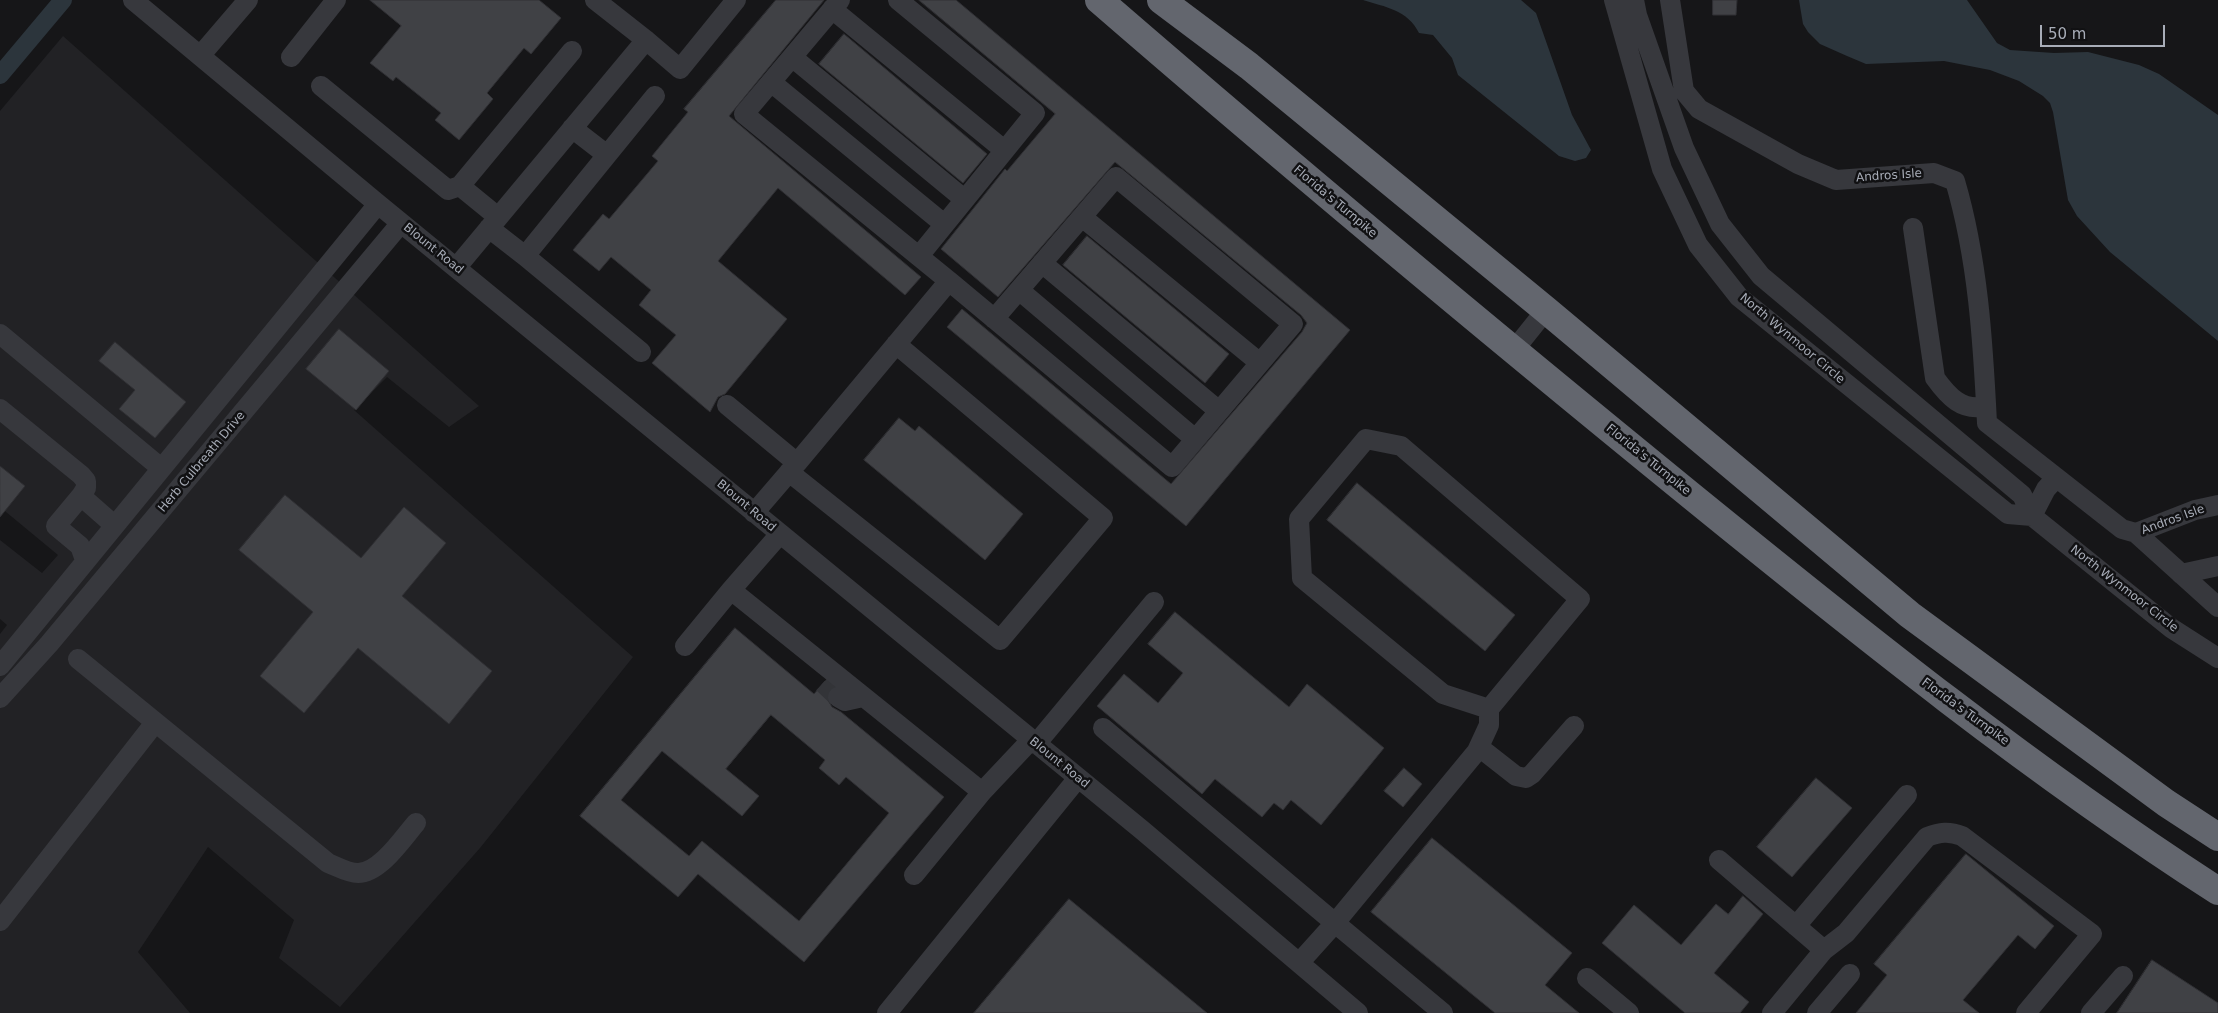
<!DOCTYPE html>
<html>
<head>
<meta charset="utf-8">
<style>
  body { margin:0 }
  #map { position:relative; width:2218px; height:1013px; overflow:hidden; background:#161618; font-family:"DejaVu Sans",sans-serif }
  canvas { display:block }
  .scale { position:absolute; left:2040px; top:25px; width:125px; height:22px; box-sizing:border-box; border:2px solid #a8adb8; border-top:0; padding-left:6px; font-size:15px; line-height:18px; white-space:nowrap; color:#a8adb8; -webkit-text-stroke:4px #111113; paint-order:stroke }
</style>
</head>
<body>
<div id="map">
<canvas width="2218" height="1013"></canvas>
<div class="scale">50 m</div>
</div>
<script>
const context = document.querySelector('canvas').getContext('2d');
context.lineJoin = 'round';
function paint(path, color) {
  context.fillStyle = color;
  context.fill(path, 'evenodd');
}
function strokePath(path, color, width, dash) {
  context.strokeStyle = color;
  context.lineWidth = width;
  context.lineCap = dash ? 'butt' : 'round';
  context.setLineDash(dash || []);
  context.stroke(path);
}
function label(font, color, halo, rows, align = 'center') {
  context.font = font + ' "DejaVu Sans",sans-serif';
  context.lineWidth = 5;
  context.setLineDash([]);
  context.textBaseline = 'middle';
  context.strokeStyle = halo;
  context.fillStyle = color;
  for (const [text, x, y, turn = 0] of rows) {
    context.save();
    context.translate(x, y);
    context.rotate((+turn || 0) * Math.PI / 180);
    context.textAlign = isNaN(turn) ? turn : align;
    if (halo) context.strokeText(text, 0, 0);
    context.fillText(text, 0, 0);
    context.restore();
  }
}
const built = new Path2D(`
  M63,36L479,406L449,427L387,377L354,410L633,657L480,848L340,1007L279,958L294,920L208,847L138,952L190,1013H0V634L7,625L0,619V540L42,573L58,555L0,507V111Z`);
const water = new Path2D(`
  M1363,0H1521L1536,13L1572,115L1591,150L1586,158L1575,161L1559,156L1458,75L1452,58L1433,35L1419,33C1408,10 1385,7 1363,0Z
  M1799,0H1967L1997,43L2010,50L2054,53L2088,52L2139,65L2159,74L2218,115V341L2110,252L2077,216L2068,200L2053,112L2050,103L2043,96L2019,81L1990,70L1944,61L1866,64L1847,56L1820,44L1808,32L1803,24Z`);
const canal = new Path2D(`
  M0,75L63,0`);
const building = new Path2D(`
  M370,0H539L561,18L531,54L524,48L487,93L493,99L459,140L435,120L441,113L396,77L393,81L370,63L401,26Z
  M776,0H824L729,116L921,277L905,295L778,188L718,261L787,319L725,394L718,397L710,412L652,363L676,335L639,305L651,290L611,257L599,271L573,250L603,214L609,219L658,161L652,156L688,112L684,109Z
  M919,0H956L1350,330L1186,526L947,327L962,309L1171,484L1302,332L1307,323L1301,315L1115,162L998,297L941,249L1005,169L1007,171L1055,114Z
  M1713,0H1737L1736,15H1713Z
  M844,34L987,154L963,183L819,64Z
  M1087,236L1229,354L1205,383L1063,265Z
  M339,329L389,371L356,410L306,369Z
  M115,342L186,402L155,438L119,409L135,390L99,361Z
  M899,418L915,431L919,426L1023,514L985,560L864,460Z
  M0,466L25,486L0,517Z
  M1357,483L1515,615L1485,651L1327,520Z
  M285,495L361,558L404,507L446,543L402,596L492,671L449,724L358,648L304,713L260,676L313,612L239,550Z
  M1175,612L1289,707L1307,684L1384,748L1321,825L1291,800L1283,810L1274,803L1262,817L1215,779L1202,794L1097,706L1124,674L1158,703L1183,673L1148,644Z
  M735,628L814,694L825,681L832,687L826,697L832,707L841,712L944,797L804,962L698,874L678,897L580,816ZM771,715L825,760L819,768L839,785L846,777L889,813L799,921L702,841L689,856L621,800L662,751L742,816L759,796L726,769Z
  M1404,768L1422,784L1403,807L1384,791Z
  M1816,778L1852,808L1792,877L1757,847Z
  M1432,838L1572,953L1545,985L1579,1013H1495L1371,912Z
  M1966,854L2054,926L2035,949L2018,935L1963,1000L1979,1013H1856L1887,975L1874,964Z
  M1743,896L1763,914L1714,973L1749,1002L1740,1013H1685L1602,943L1634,905L1681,945L1716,904L1728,914Z
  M1069,899L1207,1013H974Z
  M2152,960L2218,1003V1013H2117Z`);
const minorTunnel = new Path2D(`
  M823,683L838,697`);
const minor = new Path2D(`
  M133,0L378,204L1142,830L1358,1013
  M595,0L646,40
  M898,0L1035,113L919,256
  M1614,0L1662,169L1698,245L1739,297L2008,514L2032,516
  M1634,0L1637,15L1684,148L1720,224L1761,276L2022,495L2032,516L2171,628L2218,658
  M1670,0L1684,91L1699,109L1798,164L1836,180L1934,173L1955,181C1978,259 1983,342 1987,423L2122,529L2136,533L2195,510L2218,505
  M832,9L1004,150
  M200,56L248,0
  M291,57L336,0
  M792,57L964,199
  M771,82L944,224
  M321,86L448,190L460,186
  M572,128L607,155L655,96
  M498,217L460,186L572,51
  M1082,217L1260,363
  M489,228L525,256L607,155
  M1913,228L1935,378C1948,396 1962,412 1986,406
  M525,256L641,352
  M1042,263L1219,411
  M456,268L646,40L680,69L736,0
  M949,281L1172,467L1293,324L1116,177L994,319
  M1019,290L1195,439
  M0,334L161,468
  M1514,350L1546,310
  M727,405L797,463L754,513
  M0,409L81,475L86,481V488L81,496
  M797,463L949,281L744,114L840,0
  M789,472L1000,640L1103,518L896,344
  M2032,516L2046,489L2056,478
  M2136,533L2218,607
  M85,560L80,546L56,526L81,496L114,525
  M2181,574L2218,566
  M731,590L780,534
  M685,646L731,590L982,792L914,875
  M78,659L328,863C338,867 348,873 358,873C380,873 403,838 416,823
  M0,666L378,204
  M838,697L845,701L863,697
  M0,698L49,644L401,223
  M1103,728L1335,923L1477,751L1489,725V709L1580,599L1401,446L1366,439L1299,519L1302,578L1443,694L1489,709
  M1036,744L1154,602
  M1479,747L1516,776L1526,778L1532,774L1574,726
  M982,792L1031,740
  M1719,860L1824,950L1772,1013
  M0,921L154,724
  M1796,926L1907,795
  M1824,950L1846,933L1927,837C1940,832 1949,831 1962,836L2092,934L2026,1013
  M1299,963L1335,923L1443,1013
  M1587,978L1629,1013
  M887,1013L1078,778
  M1817,1013L1850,974
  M2091,1013L2123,976`);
const highway = new Path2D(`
  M1099,0C1293,168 1490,332 1689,494C1860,633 2033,772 2218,891
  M1161,0L1249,66L1546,310L1910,615L2166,803L2218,837`);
const streetNames = [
  ["Andros Isle",1889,176,-4],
  ["Florida's Turnpike",1335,202,40],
  ["Blount Road",433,249,39],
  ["North Wynmoor Circle",1792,339,40],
  ["Florida's Turnpike",1648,460,39],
  ["Herb Culbreath Drive",202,462,-50],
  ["Blount Road",746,506,40],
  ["Andros Isle",2173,520,-20],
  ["North Wynmoor Circle",2124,589,38],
  ["Florida's Turnpike",1965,712,36],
  ["Blount Road",1059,763,39]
];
paint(built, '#222225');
paint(water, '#2c353c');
strokePath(canal, '#2c353c', 18);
paint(building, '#404145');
strokePath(building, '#303034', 1);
strokePath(minorTunnel, '#333438', 20, [20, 10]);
strokePath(minor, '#37383d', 20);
strokePath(highway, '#63666e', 28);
label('12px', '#a8adb8', '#111113', streetNames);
</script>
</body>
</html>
